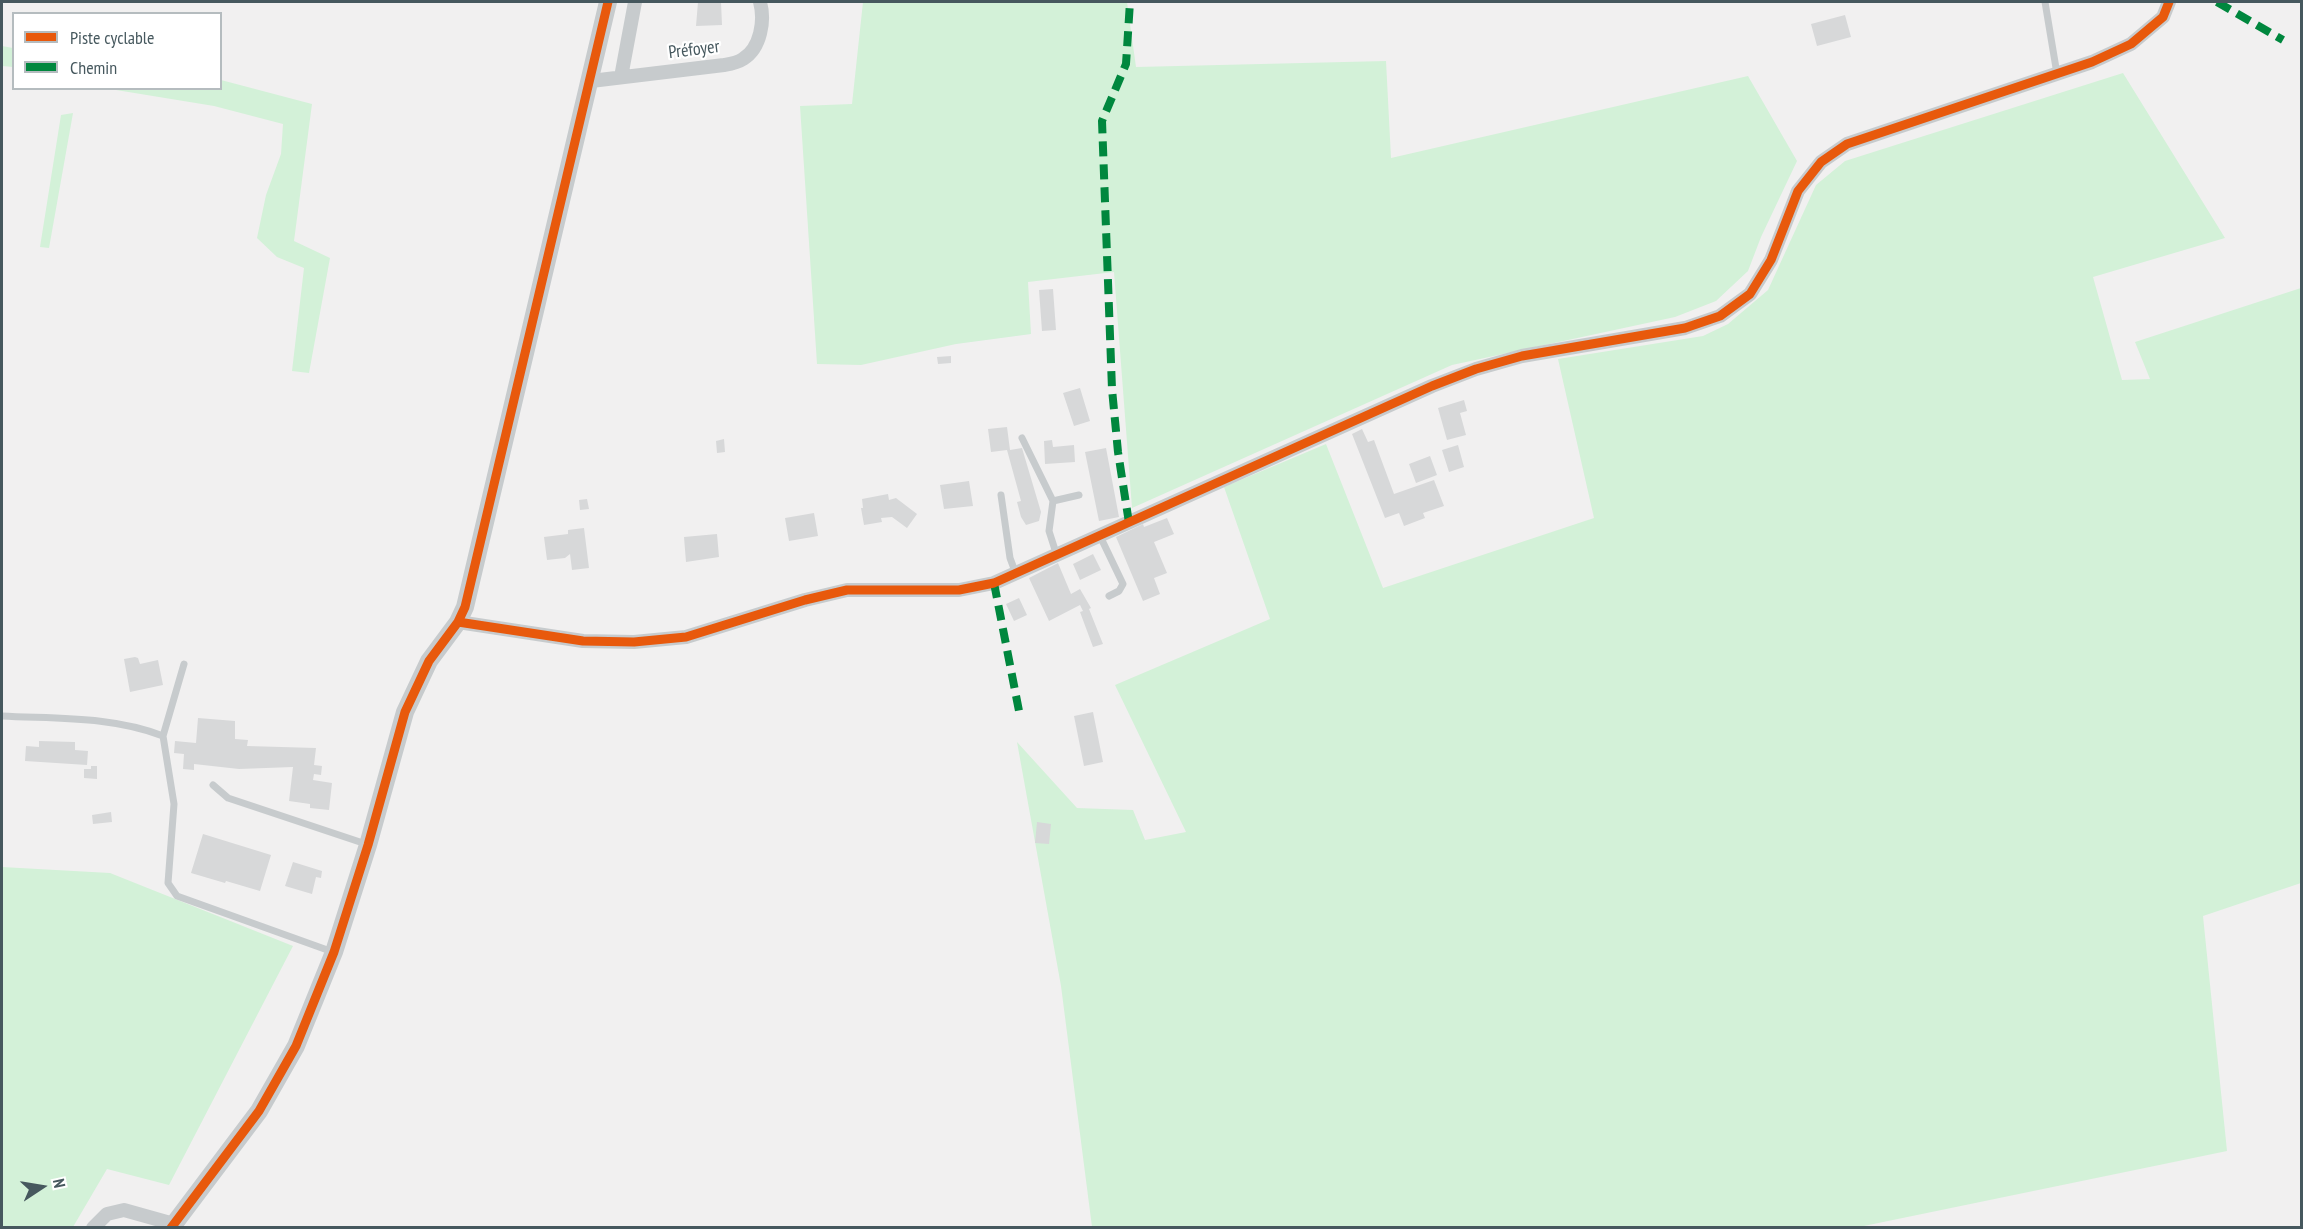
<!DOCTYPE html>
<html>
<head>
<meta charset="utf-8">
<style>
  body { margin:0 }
  #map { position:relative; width:2303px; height:1229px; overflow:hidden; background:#f1f0f0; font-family:"PT Sans Narrow",sans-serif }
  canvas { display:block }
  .frame { position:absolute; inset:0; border:3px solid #46585e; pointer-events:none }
  .legend { position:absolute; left:12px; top:12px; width:210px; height:78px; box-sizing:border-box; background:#fff; border:2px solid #b5bcbf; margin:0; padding:8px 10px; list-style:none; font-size:18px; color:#46585e }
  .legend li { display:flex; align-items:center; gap:12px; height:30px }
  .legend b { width:30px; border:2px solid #b5bcbf }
  .north { position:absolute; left:12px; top:1157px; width:60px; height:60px; -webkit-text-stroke:4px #fff; paint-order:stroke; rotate:78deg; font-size:16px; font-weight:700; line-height:24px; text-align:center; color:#46585e }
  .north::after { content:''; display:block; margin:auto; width:21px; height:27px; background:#46585e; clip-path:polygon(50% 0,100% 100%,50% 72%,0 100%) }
</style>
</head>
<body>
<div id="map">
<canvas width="2303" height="1229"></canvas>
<div class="frame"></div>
<ul class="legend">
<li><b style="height:8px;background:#e8590c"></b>Piste cyclable</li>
<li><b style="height:8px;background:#00873e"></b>Chemin</li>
</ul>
<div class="north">N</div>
</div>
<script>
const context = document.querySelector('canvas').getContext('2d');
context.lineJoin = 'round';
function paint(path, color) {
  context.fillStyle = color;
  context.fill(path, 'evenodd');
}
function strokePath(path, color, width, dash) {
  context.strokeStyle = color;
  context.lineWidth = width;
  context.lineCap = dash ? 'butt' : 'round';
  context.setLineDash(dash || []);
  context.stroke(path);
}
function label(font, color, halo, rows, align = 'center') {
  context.font = font + ' "PT Sans Narrow",sans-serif';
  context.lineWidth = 4.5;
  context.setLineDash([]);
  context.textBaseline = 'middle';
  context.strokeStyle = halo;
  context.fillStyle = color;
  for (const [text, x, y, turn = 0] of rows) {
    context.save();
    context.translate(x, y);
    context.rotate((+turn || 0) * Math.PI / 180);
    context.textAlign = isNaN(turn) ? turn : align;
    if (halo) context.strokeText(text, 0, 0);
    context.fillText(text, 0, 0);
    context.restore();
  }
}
const green = new Path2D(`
  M863,2H1127L1136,67L1386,61L1391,158L1748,76L1797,161L1761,237L1748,271L1716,301L1675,317L1452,365L1132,508L1114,272L1028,282L1031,334L956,344L861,365L817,364L800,106L852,104Z
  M2,46L13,48V67L2,66Z
  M2123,73L2225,238L2093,277L2122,380L2150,379L2135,342L2301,288V883L2203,916L2227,1151L1859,1227H1092L1061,986L1017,742L1077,808L1133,810L1145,840L1186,832L1115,685L1270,619L1224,487L1326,444L1383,588L1594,518L1558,359L1703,336L1728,324L1768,290L1816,185L1845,161Z
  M221,80L312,104L294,241L330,258L309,373L292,371L304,268L277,257L257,238L266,195L281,154L283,124L214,106L110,89L220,88Z
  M73,113L49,248L40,247L61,115Z
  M2,867L110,873L293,946L169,1185L107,1169L73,1227H2Z`);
const building = new Path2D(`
  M698,2H721L722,25L696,26Z
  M1845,15L1851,37L1817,46L1811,24Z
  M1053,289L1056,330L1042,331L1039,290Z
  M951,356V363L938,364L937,357Z
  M1080,388L1090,421L1074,426L1063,393Z
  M1464,400L1467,411L1460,413L1466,435L1447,440L1438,408Z
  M1007,427L1010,450L1022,448L1041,512L1039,521L1026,525L1021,517L1017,502L1021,501L1007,450L991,452L988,429Z
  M1362,429L1368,442L1374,440L1394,494L1434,480L1444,506L1423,513L1425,518L1404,526L1399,513L1385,518L1352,434Z
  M724,439L725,452L717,453L716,441Z
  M1052,440L1053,447L1074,445L1075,462L1045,464L1044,441Z
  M1458,445L1464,467L1449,472L1442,450Z
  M1106,448L1119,517L1099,521L1085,452Z
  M1430,456L1437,475L1416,483L1409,464Z
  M969,481L973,506L944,509L940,485Z
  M888,494L889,500L896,498L917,514L907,528L892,517L881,518L882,522L864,525L861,508H863L862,499Z
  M587,499L589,509L580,510L579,500Z
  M814,513L818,536L789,541L785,518Z
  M1167,518L1174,534L1154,542L1167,573L1154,578L1160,594L1143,601L1116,537L1143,524L1144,527Z
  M584,528L589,568L572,570L570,554L565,558L547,560L544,537L568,534V530Z
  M717,534L719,557L686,562L684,537Z
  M1093,554L1101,570L1080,580L1073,564Z
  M1058,563L1071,594L1080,589L1091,608L1089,609L1103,644L1093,647L1080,612L1083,611L1080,605L1049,621L1029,578Z
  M1019,598L1027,615L1014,621L1006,604Z
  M135,657L138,658L140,664L158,660L163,685L130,692L124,659Z
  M1093,712L1103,762L1084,766L1074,716Z
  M198,718L235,721V739L248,740L247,746L316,748L314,765L322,766L321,775L314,774L313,780L332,783L329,810L310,808V804L289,801L293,767L239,769L194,764V770L183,769L184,754L174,753L175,741L196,743Z
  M39,741L75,742V750L88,751L87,765L25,761L26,746L39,747Z
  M91,766H97V779L84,778V769H91Z
  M111,812L112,822L93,824L92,815Z
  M1037,822L1051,824L1049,844L1035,843Z
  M203,834L271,855L260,891L226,881L225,883L191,873Z
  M293,862L322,871L321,878L316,877L312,894L285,886Z`);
const service = new Path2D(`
  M2045,2L2057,74
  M1022,438L1053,501L1049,531L1057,556
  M1001,495L1010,558L1016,574
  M1053,501L1079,495
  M1100,536L1123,584L1119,591L1109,596
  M184,664L163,736L174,804L168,883L177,896L333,952
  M2,716C55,719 112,716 163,736
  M213,785L228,798L366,844`);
const minor = new Path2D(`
  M621,77L635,2
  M591,81L724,65C730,64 737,63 743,59C761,48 765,20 760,2
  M458,622L583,641L634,642L686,637L805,600L847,590H959L994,583L1432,386L1476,369L1522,356L1685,328L1720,316L1750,294L1771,260L1798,191L1821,162L1847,144L2092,62L2131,44L2163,17L2169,2
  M93,1228L107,1214L124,1210L174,1224`);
const tertiary = new Path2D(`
  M171,1228L259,1111L296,1046L334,952L368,845L405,712L429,661L458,622L465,607L608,2`);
const quiet = new Path2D(`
  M2217,2L2283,40
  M1129,523L1118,452L1112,389L1102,121L1126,64L1130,2
  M994,583L1019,711`);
const cycleway = new Path2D(`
  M458,622L583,641L634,642L686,637L805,600L847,590H959L994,583L1432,386L1476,369L1522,356L1685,328L1720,316L1750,294L1771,260L1798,191L1821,162L1847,144L2092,62L2131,44L2163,17L2169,2
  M171,1228L259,1111L296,1046L334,952L368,845L405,712L429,661L458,622L465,607L608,2`);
const streetNames = [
  ["Préfoyer",694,50,-7]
];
paint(green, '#d3f1d8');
paint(building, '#d7d8d9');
strokePath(service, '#c7cbcd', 7);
strokePath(minor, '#c7cbcd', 14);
strokePath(tertiary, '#c7cbcd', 18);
strokePath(quiet, '#00873e', 8, [15, 8]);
strokePath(cycleway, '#e8590c', 9);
label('18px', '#46585e', '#fff', streetNames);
</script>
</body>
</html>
